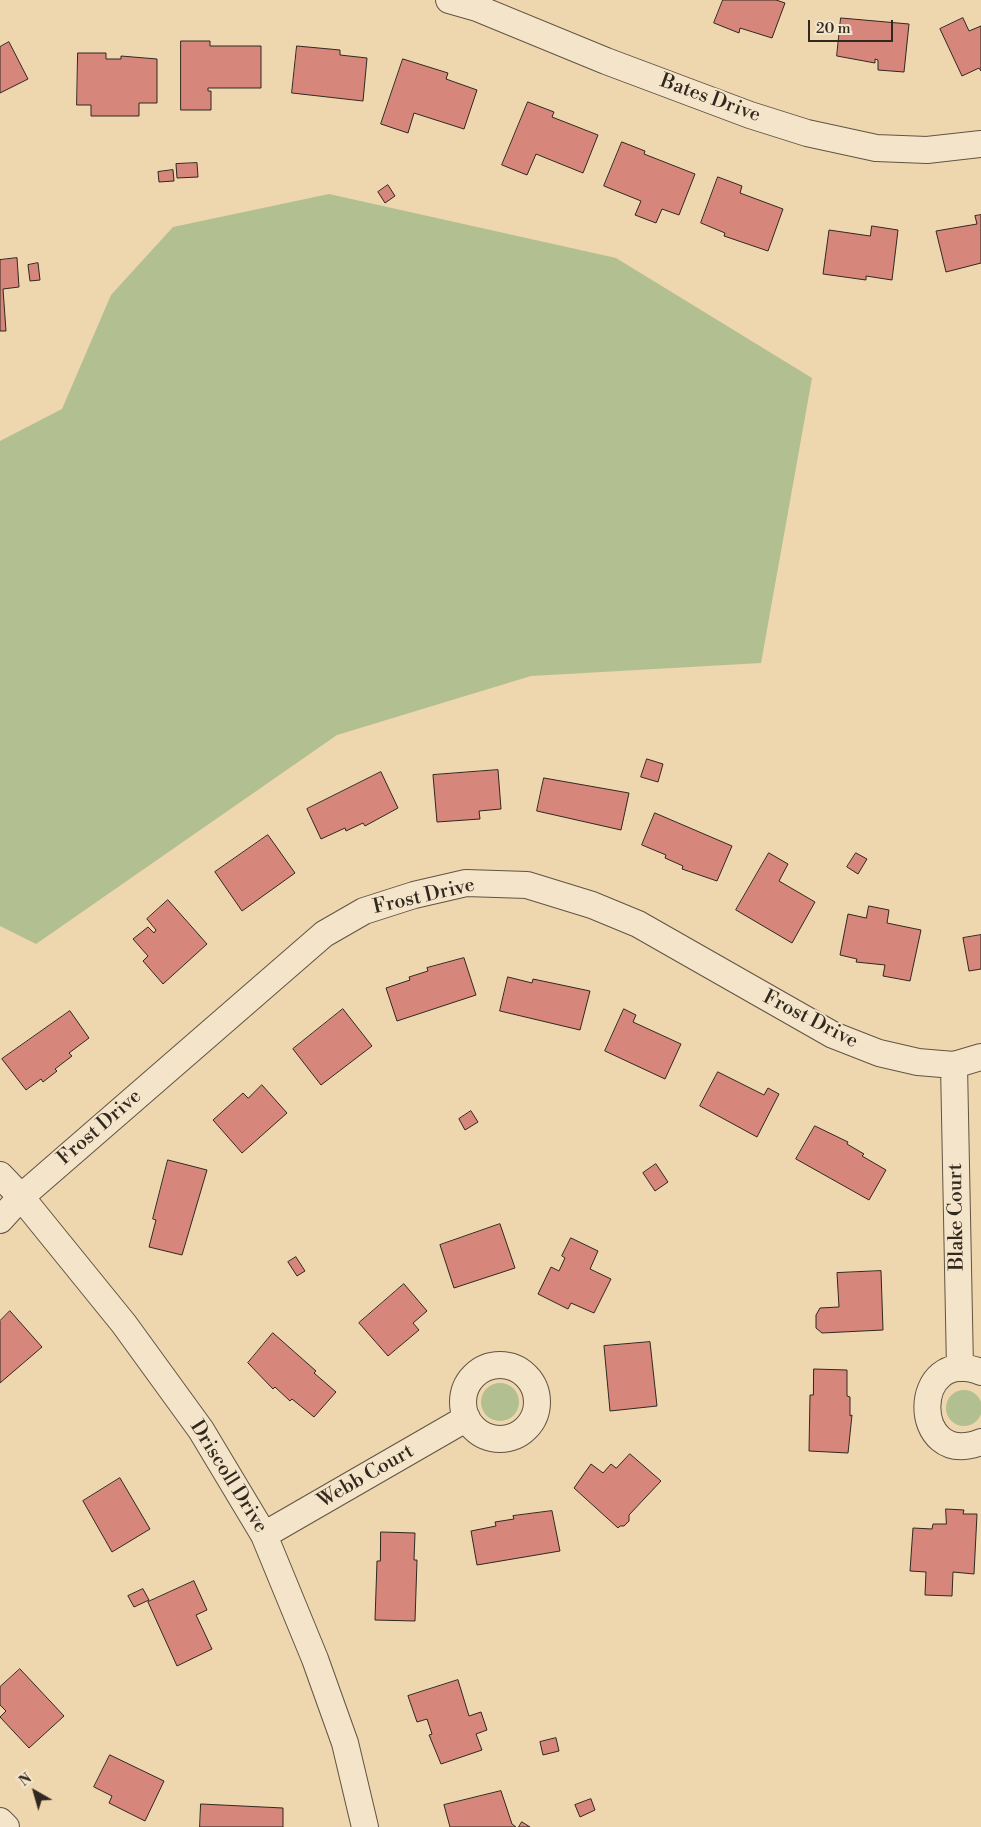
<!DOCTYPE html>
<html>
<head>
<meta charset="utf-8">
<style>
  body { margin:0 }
  #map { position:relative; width:981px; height:1827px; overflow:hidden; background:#eed6ae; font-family:"Libre Bodoni",serif }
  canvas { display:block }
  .north { position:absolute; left:10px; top:1767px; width:50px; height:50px; -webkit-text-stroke:4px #f4e4ca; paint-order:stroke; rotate:322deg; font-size:14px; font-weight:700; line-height:20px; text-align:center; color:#31281f }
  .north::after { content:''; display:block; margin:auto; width:18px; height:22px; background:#31281f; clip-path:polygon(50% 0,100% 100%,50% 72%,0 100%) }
  .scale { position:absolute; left:808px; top:20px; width:85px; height:22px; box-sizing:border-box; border:2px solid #31281f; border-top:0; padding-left:6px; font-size:15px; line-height:18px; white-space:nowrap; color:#31281f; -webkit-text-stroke:4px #f4e4ca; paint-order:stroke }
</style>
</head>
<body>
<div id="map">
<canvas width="981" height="1827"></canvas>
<div class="north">N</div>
<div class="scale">20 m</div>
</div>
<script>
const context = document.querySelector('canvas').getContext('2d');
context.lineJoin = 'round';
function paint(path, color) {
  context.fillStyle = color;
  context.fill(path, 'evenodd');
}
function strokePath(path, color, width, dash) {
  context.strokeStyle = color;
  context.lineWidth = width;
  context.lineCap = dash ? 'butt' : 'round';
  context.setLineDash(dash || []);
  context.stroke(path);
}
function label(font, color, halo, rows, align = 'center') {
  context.font = font + ' "Libre Bodoni",serif';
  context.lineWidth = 4;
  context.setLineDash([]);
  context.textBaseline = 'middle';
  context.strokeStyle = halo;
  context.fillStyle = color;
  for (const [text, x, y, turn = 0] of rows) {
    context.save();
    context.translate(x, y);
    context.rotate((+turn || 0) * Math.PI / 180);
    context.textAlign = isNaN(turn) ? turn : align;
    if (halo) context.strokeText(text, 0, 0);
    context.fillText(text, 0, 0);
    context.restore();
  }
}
const green = new Path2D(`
  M329,194L616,258L812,378L761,663L531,676L337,735L36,944L0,926V441L62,409L111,295L173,227Z
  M481 1402a19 19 0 1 1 38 0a19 19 0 1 1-38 0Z
  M946 1408a18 18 0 1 1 36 0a18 18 0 1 1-36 0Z`);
const building = new Path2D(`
  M723,0H776L785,3L772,38L740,28L739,33L714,23Z
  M841,18L909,24L904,72L878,70V60L875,59V63L837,56Z
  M963,18L969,31L981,26V71L979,68L962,76L940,29Z
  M181,41H210V46H261V88H208V91H211V110H181Z
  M9,42L28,79L0,93V47Z
  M297,46L340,50V55L367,58L363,101L292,93Z
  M78,53H106V59H121V56L157,59V103H139V116H91V105H77Z
  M403,59L448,73L446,79L477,90L464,129L414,113L408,133L381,124Z
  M528,102L554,112L552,117L598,135L583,173L536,154L527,175L502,165Z
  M622,142L645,151L644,154L695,174L679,215L662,209L656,223L635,215L641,201L604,186Z
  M197,163L198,177L177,178L176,164Z
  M173,170L174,181L159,182L158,172Z
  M718,177L742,186L740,193L783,209L768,251L724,236L725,233L701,223Z
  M388,185L395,196L385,203L378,192Z
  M981,215V263L946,272L936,231L977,224L975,216Z
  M872,226L898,230L892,280L866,276V280L823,274L829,230L870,236Z
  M17,258L19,287L3,289L6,331H0V260Z
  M38,263L40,280L30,281L28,265Z
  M647,759L663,764L658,782L641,777Z
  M498,770L501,809L479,811L480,819L437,822L433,775Z
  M381,772L398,808L365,826L363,823L346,831L345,828L321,839L307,809Z
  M544,778L629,793L621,830L537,811Z
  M655,813L732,846L717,881L682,869L683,866L665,858L666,855L642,845Z
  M268,835L295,873L242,911L215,872Z
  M769,853L788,864L779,881L815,902L792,943L736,910Z
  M856,853L867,859L858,874L847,867Z
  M168,900L207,944L163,984L143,961L148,956L133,939L148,927L154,933L156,930L147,919Z
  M869,906L889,910L887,923L921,930L910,981L883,976L885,965L856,962L857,959L840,955L848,914L866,918Z
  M981,935V969L969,971L963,938Z
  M464,958L476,995L397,1021L386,988L410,980L409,977L428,971L427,968Z
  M508,977L532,983L533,979L590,991L580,1030L500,1011Z
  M343,1009L372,1046L321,1085L293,1049Z
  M624,1009L636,1015L633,1022L681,1044L665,1079L605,1051Z
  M70,1011L89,1038L69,1053L72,1056L55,1069L57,1071L43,1082L41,1079L26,1090L2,1059Z
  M718,1072L764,1095L768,1088L779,1094L757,1137L700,1106Z
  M262,1085L287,1113L242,1153L213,1120L243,1093L248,1098Z
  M471,1111L478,1122L465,1130L459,1119Z
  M815,1126L848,1142L847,1144L864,1154L862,1156L886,1170L869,1200L796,1159Z
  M168,1160L207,1170L182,1255L149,1247L156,1220L153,1219Z
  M656,1164L668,1182L655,1191L643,1173Z
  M500,1224L515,1268L454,1288L440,1245Z
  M571,1238L598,1251L590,1269L611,1279L594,1313L571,1303L568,1309L538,1294L551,1267L559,1271L565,1258L562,1256Z
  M296,1257L305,1271L297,1276L288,1262Z
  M881,1271L883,1330L822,1333L816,1328V1315L820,1308L839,1307L837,1273Z
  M404,1284L427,1311L413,1323L419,1330L388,1356L359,1323Z
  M10,1311L42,1347L0,1383V1321Z
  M273,1333L316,1371L314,1373L336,1392L314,1417L292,1399L290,1401L275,1387L273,1389L248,1363Z
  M650,1342L657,1406L610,1411L604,1346Z
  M814,1369L847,1370V1396L850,1397V1416L852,1415L848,1453L809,1451L810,1395H813Z
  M630,1454L661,1481L629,1515V1521L624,1526H620L618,1528L574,1488L591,1464L603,1473L611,1464L616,1468Z
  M120,1478L150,1529L112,1552L83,1501Z
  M946,1509L964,1510L963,1514H977L974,1574L953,1572L952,1596L925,1595L926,1572L910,1571L913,1528L932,1529L933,1524H946Z
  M552,1511L560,1551L477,1565L471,1531L496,1526L495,1522L514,1519L513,1516Z
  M381,1532L415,1533L414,1560H417L415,1621L375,1620L377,1561H380Z
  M194,1581L207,1610L196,1615L212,1649L177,1666L148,1602Z
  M143,1589L149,1600L134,1607L128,1596Z
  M20,1669L64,1716L29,1748L0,1717L6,1711L0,1705V1687Z
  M458,1680L469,1716L481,1712L487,1730L476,1734L482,1750L441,1764L429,1735L432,1734L427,1719L417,1722L408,1696Z
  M556,1738L559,1751L543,1755L540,1742Z
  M110,1755L164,1781L145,1821L109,1803L112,1796L94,1787Z
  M501,1791L512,1824L516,1827H450L444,1805Z
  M591,1799L595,1810L580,1817L575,1805Z
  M201,1804L283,1808V1827H200Z
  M522,1822L530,1827H519Z`);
const street = new Path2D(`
  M449,0L477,8L606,61L750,115L807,133L876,148L927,150L981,144
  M954,1065L960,1368
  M0,1175L21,1197L124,1324L201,1430L264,1535L315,1659L345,1743L365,1827
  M0,1220L21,1197L324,934L364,911L414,895L466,883L527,885L592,905L638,924L833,1035L879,1053L918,1062L954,1065L981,1057
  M463 1402a37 37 0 1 1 74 0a37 37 0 1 1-74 0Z
  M981,1372C910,1344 909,1470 981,1442
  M264,1535L467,1418
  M0,1821L6,1827`);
const streetNames = [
  ["Bates Drive",710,99,20],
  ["Frost Drive",424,897,-13],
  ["Frost Drive",810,1020,27],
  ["Frost Drive",100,1128,-41],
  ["Blake Court",957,1217,-91],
  ["Driscoll Drive",228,1477,58],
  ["Webb Court",366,1477,-30]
];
paint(green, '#b2bf90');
paint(building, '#d6867a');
strokePath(building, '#31281f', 1);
strokePath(street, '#605443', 28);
strokePath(street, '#f4e4ca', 26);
label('20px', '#31281f', '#f4e4ca', streetNames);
</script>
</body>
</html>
